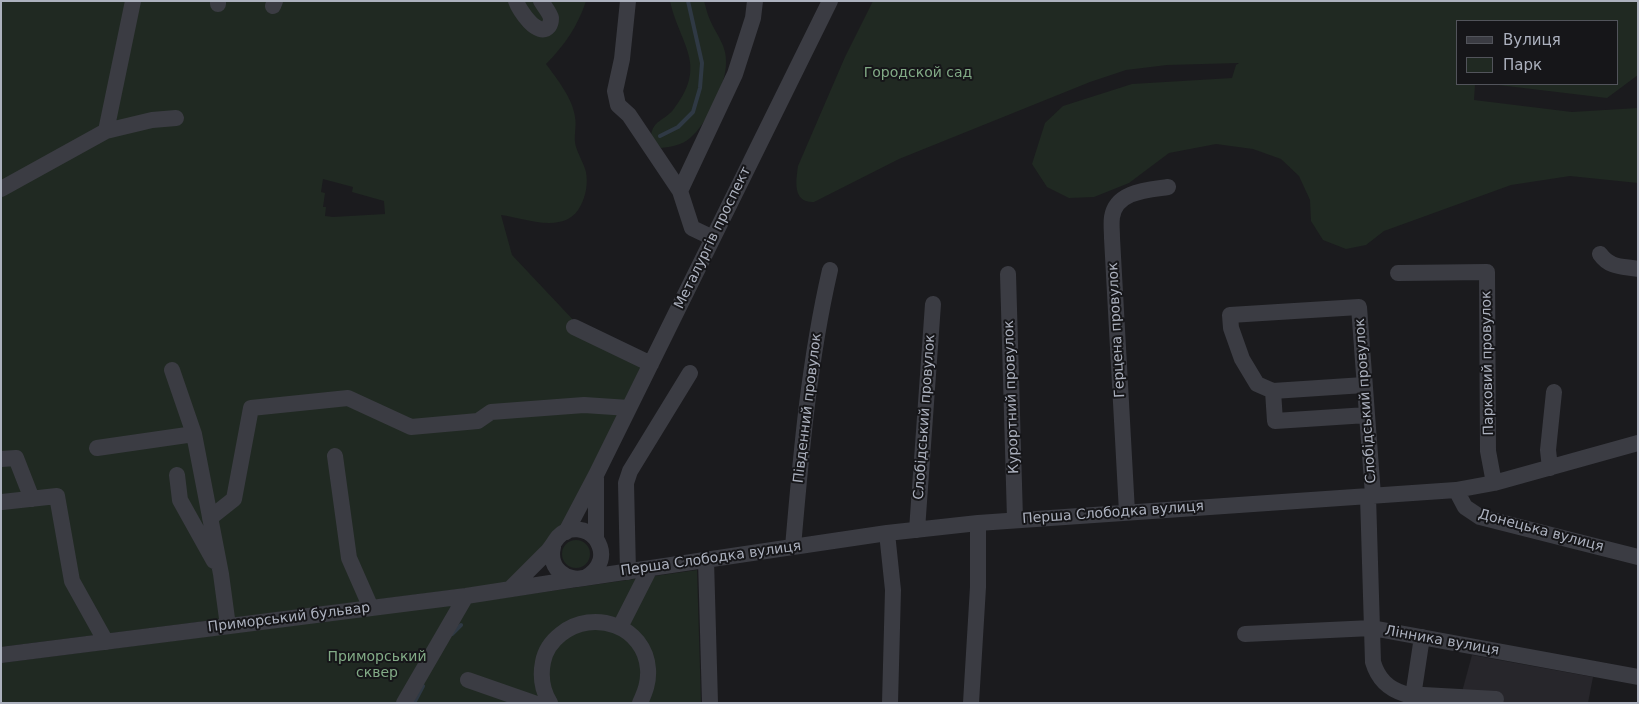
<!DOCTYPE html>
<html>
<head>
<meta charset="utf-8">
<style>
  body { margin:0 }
  #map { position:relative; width:1639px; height:704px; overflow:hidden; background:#1b1b1e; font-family:"DejaVu Sans",sans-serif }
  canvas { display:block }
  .frame { position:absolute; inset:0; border:2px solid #acb1be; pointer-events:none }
  .legend { position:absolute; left:1456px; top:20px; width:162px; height:65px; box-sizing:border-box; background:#161619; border:1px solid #52545b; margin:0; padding:6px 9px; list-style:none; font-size:15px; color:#acb1be }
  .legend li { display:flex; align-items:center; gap:10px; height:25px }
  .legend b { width:25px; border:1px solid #52545b }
</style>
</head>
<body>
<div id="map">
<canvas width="1639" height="704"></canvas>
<div class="frame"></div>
<ul class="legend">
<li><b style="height:6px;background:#3b3c43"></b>Вулиця</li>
<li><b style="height:14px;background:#202922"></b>Парк</li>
</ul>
</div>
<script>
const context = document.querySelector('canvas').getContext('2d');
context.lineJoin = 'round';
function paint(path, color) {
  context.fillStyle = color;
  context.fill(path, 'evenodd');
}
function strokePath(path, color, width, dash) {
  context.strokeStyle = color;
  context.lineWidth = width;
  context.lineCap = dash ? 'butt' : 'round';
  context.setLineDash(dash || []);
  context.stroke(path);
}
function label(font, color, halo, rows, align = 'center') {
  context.font = font + ' "DejaVu Sans",sans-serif';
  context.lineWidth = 4;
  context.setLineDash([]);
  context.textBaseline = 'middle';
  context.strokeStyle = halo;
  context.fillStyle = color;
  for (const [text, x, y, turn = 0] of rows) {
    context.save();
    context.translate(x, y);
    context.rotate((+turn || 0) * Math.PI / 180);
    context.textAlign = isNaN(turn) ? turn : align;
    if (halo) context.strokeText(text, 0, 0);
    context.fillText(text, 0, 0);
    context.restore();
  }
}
const built = new Path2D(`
  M1472,655L1593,677L1588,703H1459Z`);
const green = new Path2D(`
  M1,1H586C578,26 564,46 546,64C557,79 573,99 575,117C577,127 573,137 576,147C579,156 584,164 586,172C588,184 586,195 581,205C566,236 525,218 501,215L512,255L577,324L648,358L562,527L508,583L1,647ZM323,179L353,187L352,192L384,201L385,214L333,217L325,216L326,207H323L325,193L321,192Z
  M670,1H704C706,7 707,14 710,20C716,34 727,46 726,63C726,85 707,124 690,138C682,145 671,147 661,148L651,136C653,120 664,121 673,110C709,64 680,46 670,1Z
  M873,1H1638V75L1607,98L1490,84H1618V21H1458V84H1475L1474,100L1572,112L1638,108V183L1570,176L1511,185L1384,231L1366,245L1346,249L1323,240L1311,221L1310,200L1299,176L1281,159L1253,149L1216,144L1169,153L1129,183L1094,197L1069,198L1047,187L1032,164L1045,123L1063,106L1132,84L1232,78L1236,65L1239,63L1167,65L1126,70L1090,82L899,159L814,202C792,203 796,180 798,166L845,57Z
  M562 554a14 14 0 1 1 28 0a14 14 0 1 1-28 0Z
  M697,570L701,703H1V663L467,603Z`);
const stream = new Path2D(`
  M660,136L678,127L693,112L700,88L702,63L688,1
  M452,634L461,625
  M414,703L423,686`);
const minor = new Path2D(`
  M516,1C519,10 538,39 549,26C551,23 551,21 551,18C550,13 544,6 541,1
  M628,1L622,59L615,91L618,105L629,115L680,191L692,228L713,238
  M218,4V1
  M273,6L275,1
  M106,131L133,1
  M1,189L106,131L152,120L176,118
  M680,191L735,74L753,18L755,1
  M1600,254C1610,268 1622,266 1638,269
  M1398,273L1487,272L1488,451L1494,483
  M1008,274L1015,519
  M574,327L651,364
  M172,370L194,434L221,574L228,626
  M1364,385L1273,391L1257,384L1242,359L1231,328L1230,315L1359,307L1373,495
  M1273,391L1275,421L1367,415
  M97,448L194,434
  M335,456L349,558L371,608
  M1,459L16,458L32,499
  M1550,468L1548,450L1554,392
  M177,475L180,500L214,561
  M1456,490L1465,507L1480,517L1638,557
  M1368,496L1373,662C1378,679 1388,689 1405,694L1496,699
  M2,502L57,496L72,581L106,642
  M1127,512L1112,238C1112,231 1111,224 1112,217C1116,191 1148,190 1168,187
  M210,518L234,499L251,408L348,398L411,427L478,421L491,412L584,405L629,408
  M917,530L933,304
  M566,532L596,475L830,1
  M887,533L893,590L890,703
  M553,547C549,564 559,577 577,579L887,533L978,523L1456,490L1494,483L1638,443
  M793,547C801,454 809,361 830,270
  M706,560L710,703
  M628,572L626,483L630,471L690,373
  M585,578C601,569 606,554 596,539V478
  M510,589C522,577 534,565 546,553C551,548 554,542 558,537C569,525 587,528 596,539
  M620,627L650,568
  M1245,634L1372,628L1638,677
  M1,655L466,596L576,579
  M468,680L534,703
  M404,703L466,596
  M550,703C542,690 540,677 543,662C545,651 552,641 561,634C593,608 645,626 648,669C649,682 645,692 640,703
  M971,703L978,587V523
  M1412,703L1422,637`);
const parkNames = [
  ["Городской сад",918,73],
  ["Приморський",377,657],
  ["сквер",377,673]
];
const streetNames = [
  ["Металургів проспект",713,238,-64],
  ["Герцена провулок",1117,330,-93],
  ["Парковий провулок",1488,363,-91],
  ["Курортний провулок",1012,397,-92],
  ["Слобідський провулок",1366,401,-94],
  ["Південний провулок",808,408,-83],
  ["Слобідський провулок",925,417,-86],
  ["Перша Слободка вулиця",1113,513,-4],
  ["Донецька вулиця",1541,531,15],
  ["Перша Слободка вулиця",711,559,-8],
  ["Приморський бульвар",289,618,-7],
  ["Лінника вулиця",1442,641,10]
];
paint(built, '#27262b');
paint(green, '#202922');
strokePath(stream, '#2f3944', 4);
strokePath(minor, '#3b3c43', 16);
label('14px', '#82ab86', '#161619', parkNames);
label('14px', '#acb1be', '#161619', streetNames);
</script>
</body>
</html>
